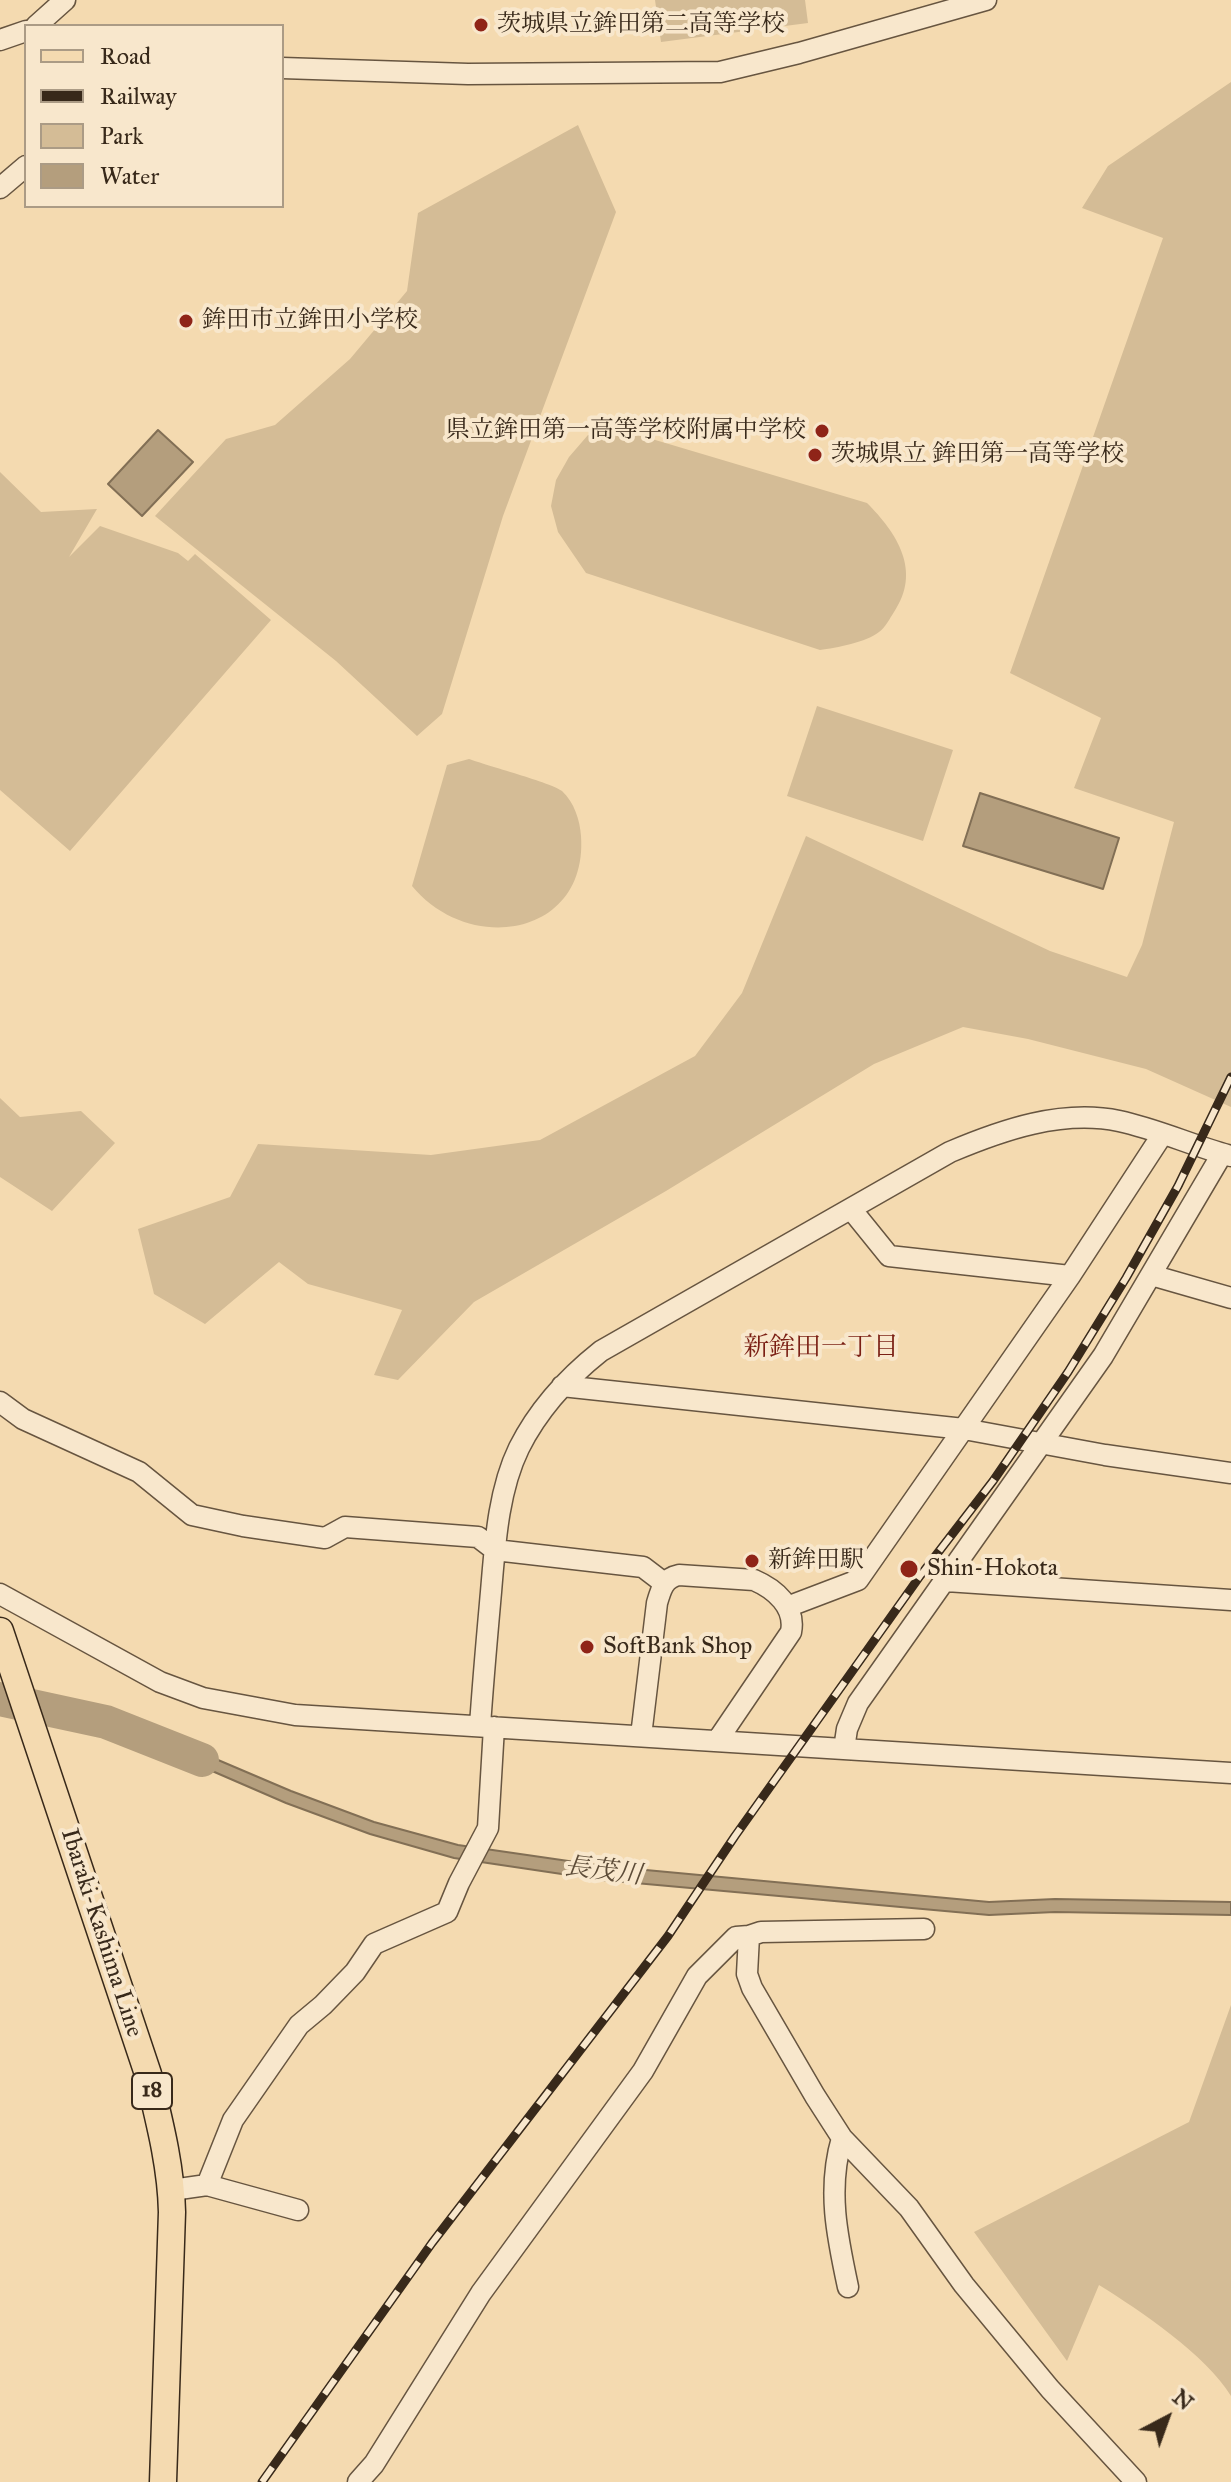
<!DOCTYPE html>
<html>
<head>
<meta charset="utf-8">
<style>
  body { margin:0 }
  #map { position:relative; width:1231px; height:2482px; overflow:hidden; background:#f4dab0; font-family:"IM FELL Great Primer",serif }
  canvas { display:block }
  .legend { position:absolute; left:24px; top:24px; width:260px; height:184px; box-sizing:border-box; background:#f8e7cc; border:2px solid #ab9b85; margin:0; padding:10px 14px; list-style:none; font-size:24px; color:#38291a }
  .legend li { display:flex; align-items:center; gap:16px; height:40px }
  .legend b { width:40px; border:2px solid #ab9b85 }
  .north { position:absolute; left:1127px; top:2378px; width:80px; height:80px; -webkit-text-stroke:6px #f8e7cc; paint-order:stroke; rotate:41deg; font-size:22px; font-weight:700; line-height:32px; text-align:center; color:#38291a }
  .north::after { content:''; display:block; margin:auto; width:28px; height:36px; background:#38291a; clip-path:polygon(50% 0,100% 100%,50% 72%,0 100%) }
</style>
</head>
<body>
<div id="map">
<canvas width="1231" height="2482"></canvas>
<ul class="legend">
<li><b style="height:10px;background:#f4dab0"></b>Road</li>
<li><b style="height:10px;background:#38291a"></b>Railway</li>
<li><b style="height:22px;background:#d4bc96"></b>Park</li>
<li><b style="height:22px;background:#b49e7d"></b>Water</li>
</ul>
<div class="north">N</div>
</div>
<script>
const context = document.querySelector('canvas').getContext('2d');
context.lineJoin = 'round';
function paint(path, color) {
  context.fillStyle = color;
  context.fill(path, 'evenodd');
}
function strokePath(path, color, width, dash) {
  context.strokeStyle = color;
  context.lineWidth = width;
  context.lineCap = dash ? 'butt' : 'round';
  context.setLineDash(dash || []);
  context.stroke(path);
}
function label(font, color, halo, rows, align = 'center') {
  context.font = font + ' "IM FELL Great Primer","Noto Serif JP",serif';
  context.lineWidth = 8;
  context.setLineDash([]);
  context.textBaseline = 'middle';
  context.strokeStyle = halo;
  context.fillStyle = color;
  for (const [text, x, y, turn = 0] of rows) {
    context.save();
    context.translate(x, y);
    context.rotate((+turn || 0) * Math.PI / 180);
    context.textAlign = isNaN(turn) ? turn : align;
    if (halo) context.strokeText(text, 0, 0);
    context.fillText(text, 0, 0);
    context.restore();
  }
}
const green = new Path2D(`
  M655,0H805L808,23L661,42Z
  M1231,82V1107L1146,1069L1028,1039L963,1027L874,1064L666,1191L474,1302L398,1380L374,1375L402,1310L308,1284L279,1262L205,1324L154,1294L138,1229L230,1197L258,1144L431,1155L540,1140L695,1056L742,993L806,836L1050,951L1127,977L1142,945L1174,822L1074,788L1101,718L1010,673L1163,238L1082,208L1108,166Z
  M578,125L616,212L503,516L442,714L417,736L336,661L155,516L226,439L275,425L350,359L407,291L418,213Z
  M615,428L867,503C897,533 922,571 894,612C890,618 885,628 879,632C867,642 836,648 820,650L586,573L558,532L551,506L556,480L569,457L588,435Z
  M0,472L41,512L97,509L69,557L100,526L178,553L188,561L195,554L271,620L70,851L0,790Z
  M817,706L953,750L923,841L787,796Z
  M469,759C485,765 552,783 562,791C574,802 580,820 581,836C588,936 470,956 412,886L447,765Z
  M0,1098L20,1117L81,1111L115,1143L52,1211L0,1177Z
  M1231,2005V2396C1206,2355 1141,2311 1099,2285L1067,2361L974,2232L1189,2122Z`);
const water = new Path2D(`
  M158,430L193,462L142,516L108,484Z
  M980,793L1119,838L1103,889L963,846Z
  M164,1737L291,1791L374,1822L458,1845L603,1866L989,1902L1055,1899L1231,1902V1915L1055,1912L989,1915L602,1880L454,1858L370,1834L286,1803L159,1748Z`);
const river = new Path2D(`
  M0,1699L106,1722L202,1760`);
const minor = new Path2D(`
  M36,26L65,0
  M0,40L26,31
  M282,68L468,74L720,72L799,53L986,0
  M0,188L26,166
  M851,1209L889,1256L1070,1276
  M1151,1275L1231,1298
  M562,1386L964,1429L1105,1455L1231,1473
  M0,1402L23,1419L139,1472L192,1515L243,1526L325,1538L345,1527L478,1537L495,1550L643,1567L664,1583
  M946,1581L1231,1600
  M0,1594L160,1682L203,1698L295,1715L1231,1773
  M787,1607L858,1580L1070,1276L1162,1135
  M480,1726C483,1681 487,1637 491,1592C495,1545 498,1491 519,1448C538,1410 567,1378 601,1351L950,1152C1002,1130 1062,1109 1119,1121C1157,1129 1193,1146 1231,1156
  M641,1736L657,1603C661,1589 664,1578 679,1575L754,1580C775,1589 796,1607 791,1632L717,1741
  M844,1749L847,1729L858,1703L1103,1356L1222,1154
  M924,1929L761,1932L749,1936L747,1974L752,1988L815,2096L842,2138L909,2208L964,2285L1050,2389L1136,2482
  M842,2138C827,2189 837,2236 848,2287
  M207,2185L233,2120L299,2025L323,2005L355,1972L374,1944L447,1912L459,1883L488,1828L494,1727
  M172,2190L207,2185L298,2210
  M358,2482L374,2464L481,2293L643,2071L697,1976L736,1937L749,1936`);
const major = new Path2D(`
  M0,1631L148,2074C159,2120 171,2165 172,2212L163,2482`);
const rail = new Path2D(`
  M262,2482L432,2243L668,1936L735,1836L920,1576L993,1481L1068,1372L1126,1278L1178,1186L1231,1077`);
const markers = [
  [481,25,8,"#8f2418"],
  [186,321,8,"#8f2418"],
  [822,431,8,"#8f2418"],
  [815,455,8,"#8f2418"],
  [752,1561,8,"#8f2418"],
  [909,1569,10,"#8f2418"],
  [587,1647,8,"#8f2418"]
];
const shields = [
  [152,2091,40]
];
const shieldNames = [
  ["18",152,2091]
];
const poiNames = [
  ["茨城県立鉾田第二高等学校",497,25],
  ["鉾田市立鉾田小学校",202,321],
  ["県立鉾田第一高等学校附属中学校",806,431,"right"],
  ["茨城県立 鉾田第一高等学校",831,455],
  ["新鉾田駅",768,1561],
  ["Shin-Hokota",927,1569],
  ["SoftBank Shop",603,1647]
];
const streetNames = [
  ["Ibaraki-Kashima Line",101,1933,72]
];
const neighbourhoodNames = [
  ["新鉾田一丁目",821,1349]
];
const waterNames = [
  ["長茂川",603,1872,7]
];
paint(green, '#d4bc96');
paint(water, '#b49e7d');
strokePath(water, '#826f55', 2);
strokePath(river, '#b49e7d', 34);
strokePath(minor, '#675540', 23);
strokePath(major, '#38291a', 29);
strokePath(minor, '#f8e7cc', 20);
strokePath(major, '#f4dab0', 26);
strokePath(rail, '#38291a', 9);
strokePath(rail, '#f8e7cc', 6, [18]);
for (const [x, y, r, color] of markers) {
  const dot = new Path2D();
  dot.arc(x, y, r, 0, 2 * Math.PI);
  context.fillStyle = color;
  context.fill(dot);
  strokePath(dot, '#f8e7cc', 3);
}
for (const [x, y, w] of shields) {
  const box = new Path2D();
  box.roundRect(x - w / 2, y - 18, w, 36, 6);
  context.fillStyle = '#f8e7cc';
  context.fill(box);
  strokePath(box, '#38291a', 2);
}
label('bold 22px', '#38291a', null, shieldNames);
label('24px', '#38291a', '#f8e7cc', poiNames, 'left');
label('24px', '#38291a', '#f8e7cc', streetNames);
label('26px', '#7a1f14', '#f8e7cc', neighbourhoodNames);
label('italic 26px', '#5d4c38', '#f8e7cc', waterNames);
</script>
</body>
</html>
